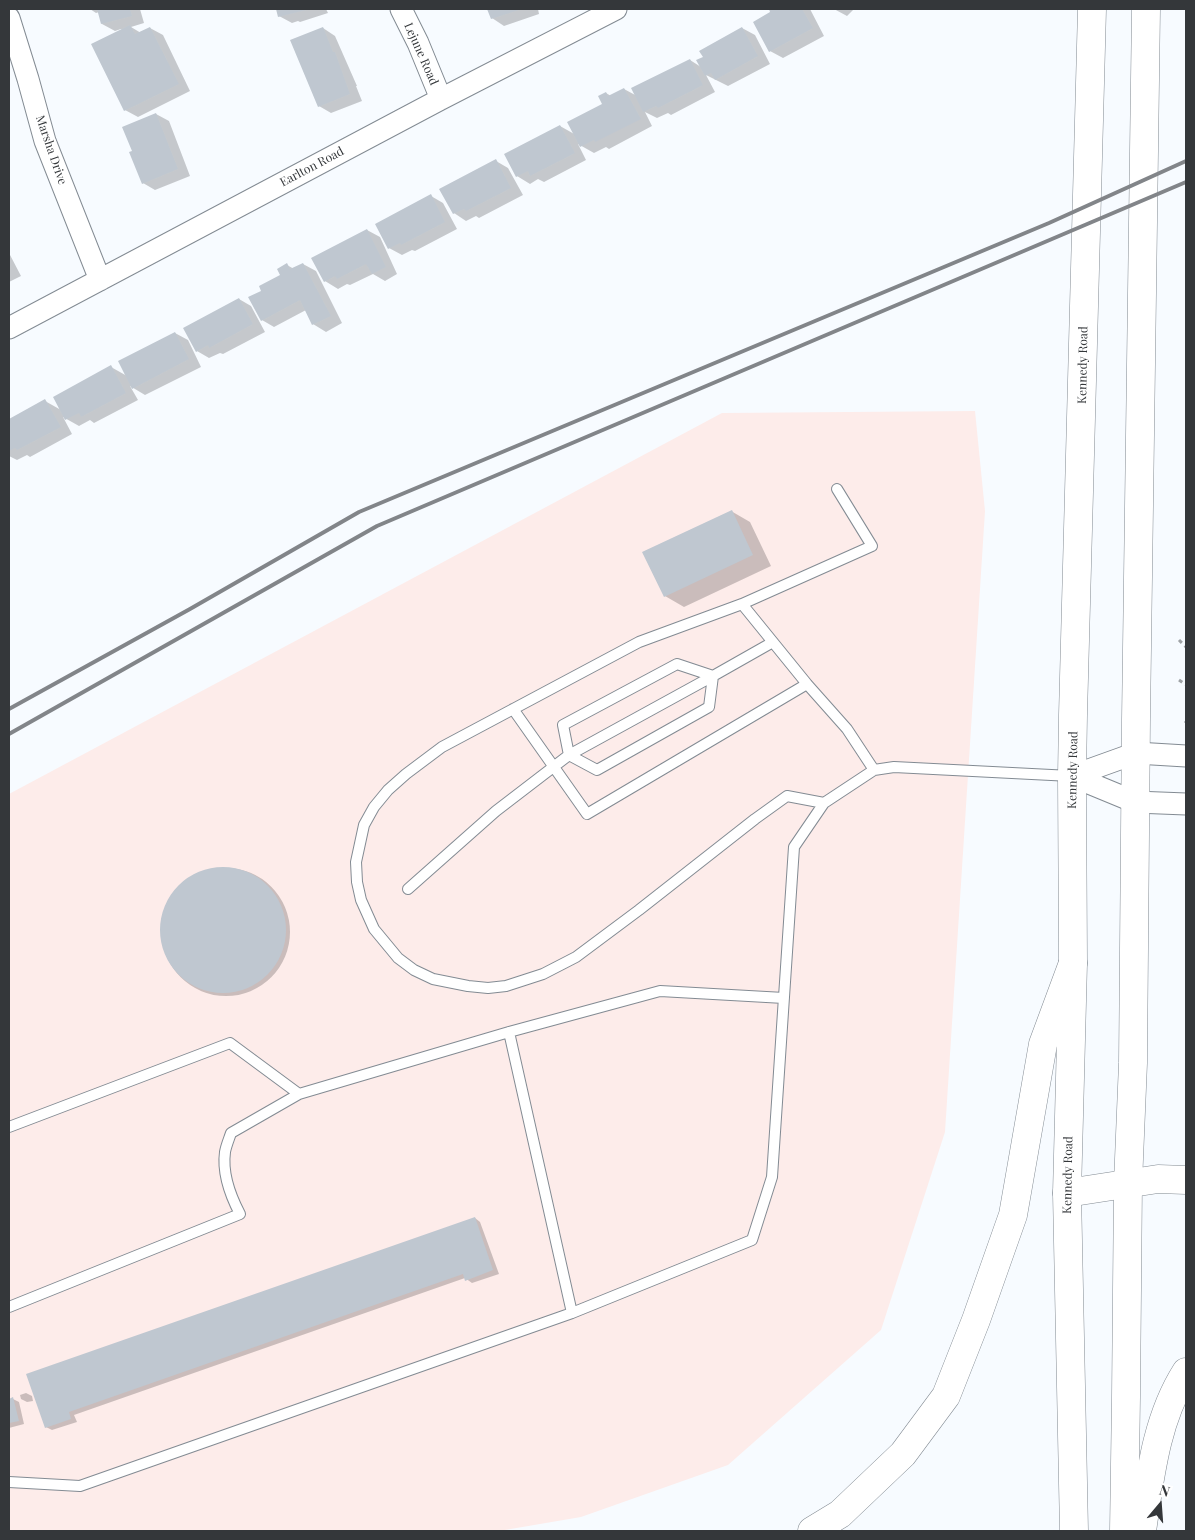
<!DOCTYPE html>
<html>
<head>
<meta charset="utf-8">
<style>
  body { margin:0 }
  #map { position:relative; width:1195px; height:1540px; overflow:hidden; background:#f7fbff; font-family:"Playfair Display",serif }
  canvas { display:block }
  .frame { position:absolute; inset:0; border:10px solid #34373a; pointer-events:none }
  .north { position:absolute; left:1135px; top:1480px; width:50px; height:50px; -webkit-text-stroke:4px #fff; paint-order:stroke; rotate:18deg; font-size:14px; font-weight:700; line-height:20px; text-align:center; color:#34373a }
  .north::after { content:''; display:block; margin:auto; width:18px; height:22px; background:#34373a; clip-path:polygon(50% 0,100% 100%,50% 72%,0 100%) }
</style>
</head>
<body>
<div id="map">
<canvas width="1195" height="1540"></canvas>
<div class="frame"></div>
<div class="north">N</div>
</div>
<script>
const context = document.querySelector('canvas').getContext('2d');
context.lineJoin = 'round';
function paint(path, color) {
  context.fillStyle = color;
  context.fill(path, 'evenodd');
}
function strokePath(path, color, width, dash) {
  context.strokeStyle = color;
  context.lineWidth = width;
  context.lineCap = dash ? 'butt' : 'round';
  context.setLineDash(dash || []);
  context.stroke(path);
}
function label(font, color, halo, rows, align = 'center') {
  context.font = font + ' "Playfair Display",serif';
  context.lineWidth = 4;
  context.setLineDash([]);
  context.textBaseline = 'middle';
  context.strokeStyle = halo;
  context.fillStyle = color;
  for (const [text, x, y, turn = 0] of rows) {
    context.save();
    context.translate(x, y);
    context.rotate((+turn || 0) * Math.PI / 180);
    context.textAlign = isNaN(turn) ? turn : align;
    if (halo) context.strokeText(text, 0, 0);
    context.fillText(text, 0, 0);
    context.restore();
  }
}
const industrial = new Path2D(`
  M975,411L985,511L945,1132L881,1330L728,1465L581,1517L499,1531H9V794L722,413Z`);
const shadow = new Path2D(`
  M90,9H140L144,23L131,27L141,33L150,28L163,35L190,91L138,117L125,110L122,30L121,29L115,31L102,24L99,12L96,13Z
  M278,9H326L328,13L300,22L298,21L292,23L279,16Z
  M489,9H538L539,14L504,26L492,18Z
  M770,9H810L824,36L783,58L770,51L772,12Z
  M834,9H854L847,16Z
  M323,28L335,36L357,86H356L362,101L331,113L319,106Z
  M742,28L755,35L770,64L728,86L706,75L715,92L671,115L668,113L657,118L645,112L652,126L609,149L606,147L594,153L578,144L586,160L544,182L538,179L530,184L517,176L506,154L560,126L576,135L604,105L606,93L611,96L624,89L637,96L690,60L701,67Z
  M156,114L169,121L190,176L155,190L143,183L133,152Z
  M496,161L508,168L523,195L479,218L476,216L466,221L454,213Z
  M431,196L443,203L457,229L415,251L412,250L402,255L389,248Z
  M367,230L380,237L397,274L385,281L373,274L350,285L347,284L338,289L325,281L313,258Z
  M9,253L21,276L9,282Z
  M303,264L316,271L342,323L326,332L313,324L306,310L274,327L262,320L263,291L281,276L287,265L294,269Z
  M239,299L251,306L265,332L223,354L220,353L209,358L197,351Z
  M175,333L188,340L201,367L145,395L130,386L138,400L94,423L90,420L79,426L63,417L72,434L30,457L27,455L17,460L9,456V420L45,401L61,410L111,367L127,376Z
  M731,511L750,522L771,566L684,607L665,596Z
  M162 932a64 64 0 1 1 128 0a64 64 0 1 1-128 0Z
  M475,1218L480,1222L499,1274L472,1283L465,1278L74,1415L77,1422L52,1430L46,1427L28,1375Z
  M26,1393L32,1396L33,1401L27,1402L21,1399L20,1395Z
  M13,1399L19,1402L24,1424L9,1428V1400Z`);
const building = new Path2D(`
  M97,9H130L132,16L101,24Z
  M276,9H310L278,17Z
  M487,9H522L491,19Z
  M769,9H802L813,28L769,52L753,22L770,12Z
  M130,25L135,34L150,27L179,84L124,111L91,44Z
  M323,27L333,52H335L350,94L318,107L290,40Z
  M742,27L758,56L715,80L711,73L705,76L696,60L703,57L699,51Z
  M690,59L703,85L658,108L656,106L643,112L631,88Z
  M624,88L641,119L595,142L594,140L580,147L567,122L602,104L598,96L606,92L608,96Z
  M156,113L178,169L142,184L129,152L132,151L122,127Z
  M560,125L575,153L530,176L528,171L516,177L504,154Z
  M496,159L511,188L466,211L464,209L453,214L439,189Z
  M431,194L445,222L401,245L400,243L388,249L375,224Z
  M367,229L386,267L372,274L366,264L337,279L335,276L324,282L311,258Z
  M287,263L290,269L303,263L331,316L312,325L300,300L261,321L248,297L261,291L259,286L280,275L277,269Z
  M239,298L253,324L209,348L208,345L196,352L183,328Z
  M175,332L189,359L132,389L118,361Z
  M111,365L126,393L81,417L79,413L65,420L53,397Z
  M45,399L61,427L17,450L15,448L9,451V419Z
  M732,510L753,555L664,597L642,552Z
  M160 930a63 63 0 1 1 126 0a63 63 0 1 1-126 0Z
  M475,1217L493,1270L465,1281L463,1274L69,1412L71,1419L45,1428L26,1374Z
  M13,1397L19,1421L9,1423V1399Z`);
const path = new Path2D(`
  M1179,640L1186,647
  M1179,680L1186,685
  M1185,723L1186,722`);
const service = new Path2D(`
  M837,489L872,546L742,604L807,684L847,729L874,770
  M742,604L639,642L442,747L406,774L388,790L374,807L364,825L356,862L357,882L361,900L374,929L398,958L414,970L433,979L468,986L488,988L506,986L543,974L576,957L639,910L755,819L787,796L824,803
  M513,709L587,814L807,684
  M569,755L597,770L709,707L713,676
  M569,755L713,676
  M408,889L496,811L569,755L563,725L677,664L713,676L773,642
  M509,1032L572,1313L752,1240L772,1177L794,847L824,803L874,770L894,767L1071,776
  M9,1127L230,1043L299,1094
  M9,1307L240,1214C230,1195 222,1174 225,1152C226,1146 229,1139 231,1133L299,1094L509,1032L660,991L784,998
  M9,1482L80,1486L572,1313`);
const minor = new Path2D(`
  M401,9L418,43L441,99
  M9,18L28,79L45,141L100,280
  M9,328L441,99L616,9
  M1072,776L1135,802L1186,804
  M1072,776L1136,753L1186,756`);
const secondary = new Path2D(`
  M1074,1531L1067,1193L1073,963L1072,776L1073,715L1092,9
  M1124,1531L1126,1397L1128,1183L1133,1063L1136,719L1146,9`);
const motorway = new Path2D(`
  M1067,1193L1158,1179L1186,1180
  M812,1531L840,1514L903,1454L946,1396L976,1320L1013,1215L1043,1044L1073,963
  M1142,1531C1150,1477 1156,1419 1186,1372`);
const rail = new Path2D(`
  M9,709L190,609L359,512L1049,223L1186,161
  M9,734L377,526L1186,182`);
const streetNames = [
  ["Lejune Road",421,54,66],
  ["Marsha Drive",51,150,71],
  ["Earlton Road",312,167,-28],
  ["Kennedy Road",1083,365,-89],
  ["Kennedy Road",1073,770,-89],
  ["Kennedy Road",1068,1175,-89]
];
paint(industrial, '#fdecea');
paint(shadow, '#0003');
paint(building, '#bfc7d0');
strokePath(service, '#838b93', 12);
strokePath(minor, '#838b93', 23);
strokePath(secondary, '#838b93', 29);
strokePath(motorway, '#838b93', 29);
strokePath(path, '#9fa3a6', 3, [4, 4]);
strokePath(service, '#fff', 10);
strokePath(minor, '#fff', 21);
strokePath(secondary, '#fff', 28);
strokePath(motorway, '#fff', 28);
strokePath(rail, '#828589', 4);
label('12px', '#34373a', '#fff', streetNames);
</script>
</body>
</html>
